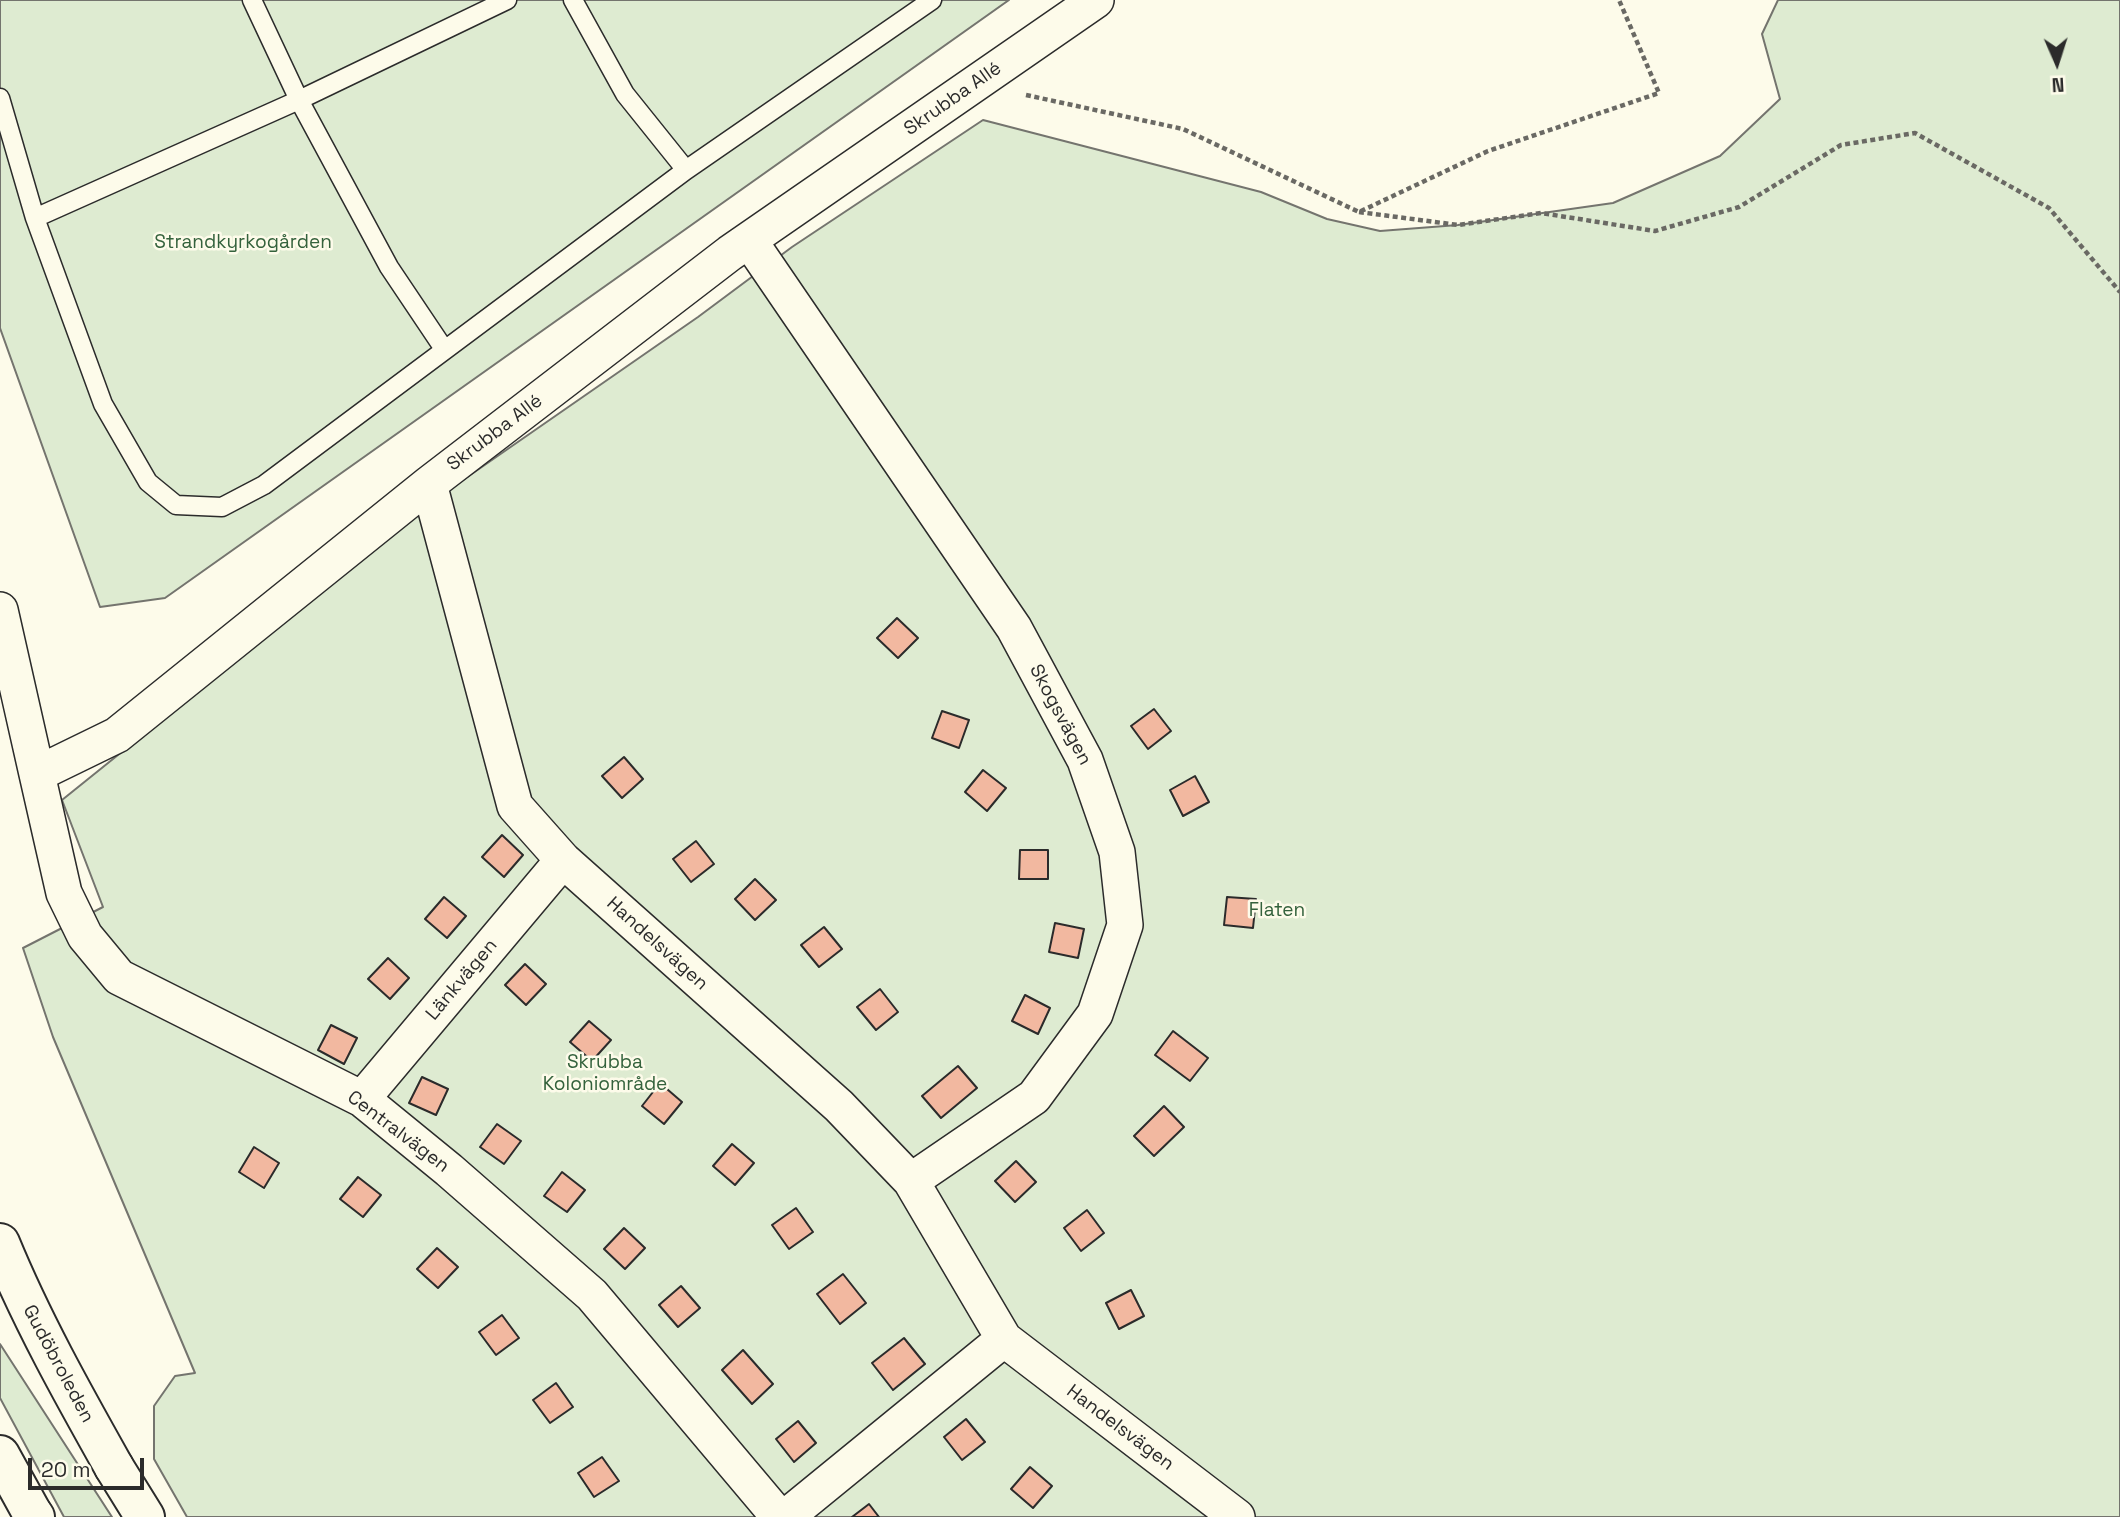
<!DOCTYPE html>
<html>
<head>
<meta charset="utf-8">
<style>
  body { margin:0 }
  #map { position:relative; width:2120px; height:1517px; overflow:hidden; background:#fdfbea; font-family:"Space Grotesk",sans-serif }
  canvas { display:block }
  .north { position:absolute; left:2022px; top:28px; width:70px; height:70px; -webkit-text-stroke:5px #fdfbea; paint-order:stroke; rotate:177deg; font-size:19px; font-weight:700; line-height:28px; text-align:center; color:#2b2b2b }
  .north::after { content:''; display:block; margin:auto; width:24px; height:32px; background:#2b2b2b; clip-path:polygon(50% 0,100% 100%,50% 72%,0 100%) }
  .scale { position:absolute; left:28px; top:1458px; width:116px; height:32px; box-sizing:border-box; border:4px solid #2b2b2b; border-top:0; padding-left:9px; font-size:21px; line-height:24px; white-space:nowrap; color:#2b2b2b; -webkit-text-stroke:5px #fdfbea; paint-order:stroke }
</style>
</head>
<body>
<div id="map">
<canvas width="2120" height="1517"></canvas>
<div class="north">N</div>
<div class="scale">20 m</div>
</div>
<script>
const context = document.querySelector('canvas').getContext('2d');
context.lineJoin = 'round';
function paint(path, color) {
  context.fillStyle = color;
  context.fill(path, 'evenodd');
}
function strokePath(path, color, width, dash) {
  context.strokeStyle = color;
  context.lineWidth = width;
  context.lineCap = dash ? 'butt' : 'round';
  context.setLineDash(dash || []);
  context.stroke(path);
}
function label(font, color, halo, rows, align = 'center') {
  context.font = font + ' "Space Grotesk",sans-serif';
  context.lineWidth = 5;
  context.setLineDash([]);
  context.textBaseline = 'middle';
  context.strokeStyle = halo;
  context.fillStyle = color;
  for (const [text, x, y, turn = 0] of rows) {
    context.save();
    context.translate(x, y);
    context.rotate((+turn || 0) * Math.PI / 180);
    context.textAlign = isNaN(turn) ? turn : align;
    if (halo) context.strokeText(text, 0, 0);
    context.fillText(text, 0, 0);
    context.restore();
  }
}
const green = new Path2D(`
  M0,0H1009L165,598L100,607L0,328Z
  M1778,0H2120V1517H187L154,1459V1406L175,1376L195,1373L53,1037L23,948L103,907L62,800L440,496L698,317L792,247L983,120L1261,192L1327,219L1380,231L1458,225L1613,203L1720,156L1780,99L1762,34Z
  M0,1344L112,1517H64L0,1398Z`);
const building = new Path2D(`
  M897,618L918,638L898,658L877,638Z
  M1154,709L1171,731L1148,749L1131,726Z
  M942,711L969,720L959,748L932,738Z
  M624,757L643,779L622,798L602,776Z
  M983,770L1006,788L987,811L965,792Z
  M1195,776L1209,802L1183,816L1170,790Z
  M502,835L523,855L504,877L482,857Z
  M696,841L714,864L691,882L673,859Z
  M1020,850H1048V879H1019Z
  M755,879L776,900L755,920L735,899Z
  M444,897L466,916L447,938L425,919Z
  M1227,897L1256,899L1253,928L1224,925Z
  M1055,923L1084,929L1078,958L1049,952Z
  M824,927L842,949L819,967L801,945Z
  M388,958L409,978L390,999L368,979Z
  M525,964L546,984L526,1005L505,985Z
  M880,989L898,1012L876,1030L857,1007Z
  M1025,995L1050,1008L1038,1034L1012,1021Z
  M589,1021L611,1040L592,1061L570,1042Z
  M331,1025L357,1038L344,1064L318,1050Z
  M1173,1031L1208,1058L1190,1081L1155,1055Z
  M958,1066L977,1088L941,1118L922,1096Z
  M422,1077L448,1089L436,1115L409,1103Z
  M660,1083L682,1102L664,1124L642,1106Z
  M1164,1106L1184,1127L1154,1156L1134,1136Z
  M497,1124L521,1141L504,1164L480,1147Z
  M732,1144L754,1163L735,1185L713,1166Z
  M254,1147L279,1163L264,1188L239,1172Z
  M1016,1161L1036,1182L1015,1202L995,1181Z
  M562,1172L585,1190L567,1212L544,1196Z
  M358,1177L381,1195L363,1217L340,1199Z
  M796,1208L813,1232L789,1249L772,1225Z
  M1087,1210L1104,1233L1081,1251L1064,1228Z
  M624,1228L645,1248L625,1269L604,1249Z
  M437,1248L458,1267L438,1288L417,1269Z
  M843,1274L866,1303L840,1324L817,1294Z
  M681,1286L700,1308L678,1327L659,1305Z
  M1131,1290L1144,1316L1119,1329L1106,1303Z
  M502,1315L519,1338L496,1355L479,1332Z
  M904,1338L925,1364L893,1390L872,1363Z
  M743,1350L773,1384L752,1404L722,1370Z
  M556,1383L573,1407L550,1423L533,1400Z
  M966,1419L985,1442L962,1460L944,1437Z
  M798,1421L816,1443L794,1462L776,1439Z
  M602,1457L619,1481L594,1497L578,1473Z
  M1030,1467L1052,1486L1033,1508L1011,1489Z
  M869,1504L879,1517H852Z`);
const path = new Path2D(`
  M1026,95L1183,129L1359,212L1488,151L1659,93L1619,0
  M1359,212L1458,225L1541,213L1655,231L1739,207L1841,145L1915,133L2049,208L2120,292`);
const service = new Path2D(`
  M252,0L299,100L389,267L444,349
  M573,0L625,94L686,170
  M0,98L35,218L103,404L148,482L176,505L222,507L264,485L686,170L932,0
  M35,218L299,100L507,0`);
const minor = new Path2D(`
  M749,240L1014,628L1085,760L1117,852L1125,925L1095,1014L1034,1097L911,1181
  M429,484L515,806L563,860L839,1106L911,1181L1004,1339L1237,1517
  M0,610L37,774L117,735L429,484L730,253L1096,0
  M37,774L64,893L85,936L119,977L362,1099L449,1170L592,1295L779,1517
  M362,1099L563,860
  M786,1517L1004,1339`);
const secondary = new Path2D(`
  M0,1243C32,1321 73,1394 114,1467
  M0,1455L32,1513`);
const motorway = new Path2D(`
  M114,1467L145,1517
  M32,1513L35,1517`);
const streetNames = [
  ["Skrubba Allé",953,99,-35],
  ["Skrubba Allé",495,433,-37],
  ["Skogsvägen",1060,715,62],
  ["Handelsvägen",657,944,42],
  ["Länkvägen",462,980,-50],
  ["Centralvägen",398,1132,37],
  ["Gudöbroleden",58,1364,62],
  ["Handelsvägen",1120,1428,37]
];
const parkNames = [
  ["Strandkyrkogården",243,243],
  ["Flaten",1277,911],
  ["Skrubba",605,1063],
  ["Koloniområde",605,1085]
];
paint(green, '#deebd1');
strokePath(green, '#74746e', 2);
paint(building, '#f2b8a0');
strokePath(building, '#2b2b2b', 2);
strokePath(service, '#2b2b2b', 21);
strokePath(minor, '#2b2b2b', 38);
strokePath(secondary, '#2b2b2b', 42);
strokePath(motorway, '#2b2b2b', 42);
strokePath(path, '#6a6964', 4.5, [5, 3.5]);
strokePath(service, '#fdfbea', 18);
strokePath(minor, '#fdfbea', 35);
strokePath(secondary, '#fdfbea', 38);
strokePath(motorway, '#fdfbea', 38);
label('19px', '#2b2b2b', '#fdfbea', streetNames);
label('19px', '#34623c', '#fdfbea', parkNames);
</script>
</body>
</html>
